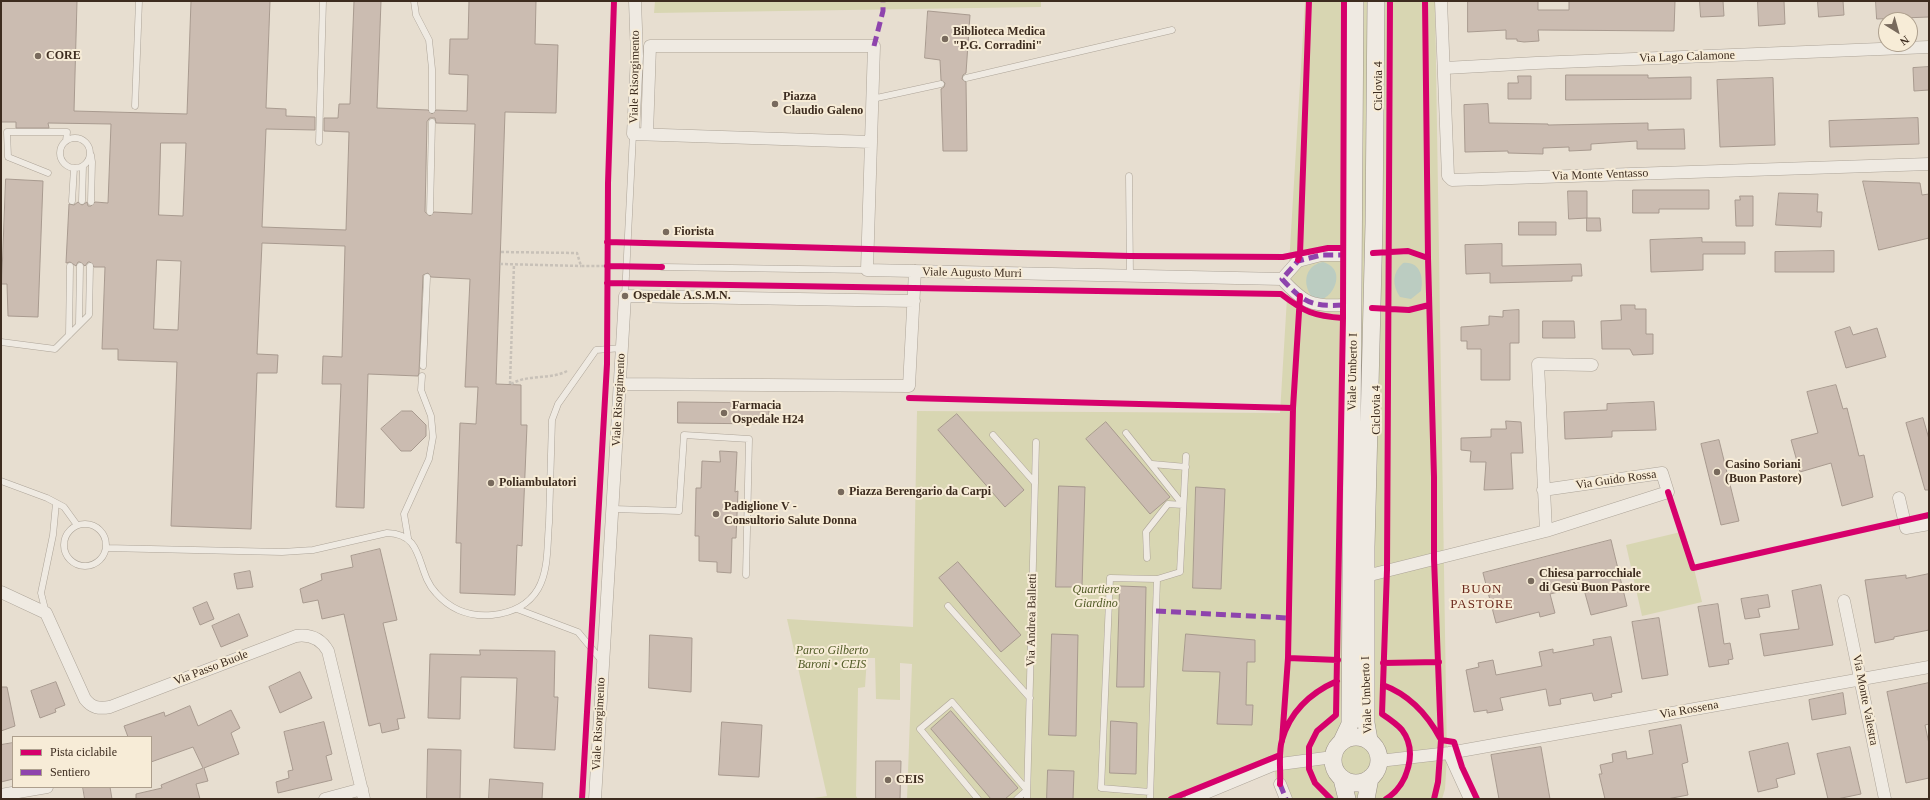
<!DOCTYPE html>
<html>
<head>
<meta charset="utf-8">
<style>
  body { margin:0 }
  #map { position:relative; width:1930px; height:800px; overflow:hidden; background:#e7ded0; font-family:"Times New Roman",serif }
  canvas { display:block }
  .frame { position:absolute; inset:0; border:2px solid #3d2c1f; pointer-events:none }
  .legend { position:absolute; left:12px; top:736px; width:140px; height:52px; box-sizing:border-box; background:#f7ecd7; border:1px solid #ad9f8d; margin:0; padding:5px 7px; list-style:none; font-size:12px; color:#3d2c1f }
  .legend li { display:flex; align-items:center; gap:8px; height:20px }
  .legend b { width:20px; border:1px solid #ad9f8d }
  .north { position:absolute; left:1878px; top:12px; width:40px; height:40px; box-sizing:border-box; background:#f7ecd7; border:1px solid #ad9f8d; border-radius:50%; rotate:143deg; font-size:11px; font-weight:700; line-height:16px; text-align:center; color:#3d2c1f }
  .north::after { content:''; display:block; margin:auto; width:14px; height:18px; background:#786a5d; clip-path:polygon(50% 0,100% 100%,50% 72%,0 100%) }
</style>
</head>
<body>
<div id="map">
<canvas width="1930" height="800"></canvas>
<div class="frame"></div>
<ul class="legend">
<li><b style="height:5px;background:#d6006c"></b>Pista ciclabile</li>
<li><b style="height:5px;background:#8e44ad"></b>Sentiero</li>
</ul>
<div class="north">N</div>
</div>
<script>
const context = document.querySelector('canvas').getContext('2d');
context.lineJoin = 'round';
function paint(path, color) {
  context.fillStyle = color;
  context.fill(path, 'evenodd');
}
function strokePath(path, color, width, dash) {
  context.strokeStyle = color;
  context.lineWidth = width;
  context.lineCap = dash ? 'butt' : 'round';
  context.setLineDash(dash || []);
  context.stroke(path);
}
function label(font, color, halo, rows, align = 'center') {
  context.font = font + ' "Times New Roman",serif';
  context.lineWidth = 4;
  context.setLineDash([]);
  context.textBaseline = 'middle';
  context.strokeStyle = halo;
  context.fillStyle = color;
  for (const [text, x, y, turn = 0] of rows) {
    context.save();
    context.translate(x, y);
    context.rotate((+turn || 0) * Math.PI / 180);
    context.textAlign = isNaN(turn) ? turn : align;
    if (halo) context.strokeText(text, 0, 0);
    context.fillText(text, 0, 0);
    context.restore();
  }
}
const green = new Path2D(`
  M655,1H1041V7L654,13Z
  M1305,1H1435L1447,758L1445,789L1442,799H1279L1273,760L1182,799H907L912,664L900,663V700L876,699L875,658H867L865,687L858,688L856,796L858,799H807L827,796L787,619L913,627L917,411L1280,413Z
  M1685,531L1702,602L1642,616L1626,545Z`);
const water = new Path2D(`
  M1323,262C1357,272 1317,323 1307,287C1304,274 1311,264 1323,262Z
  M1403,263C1420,261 1424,277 1421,291L1411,299L1400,297C1392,285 1392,273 1403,263Z`);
const building = new Path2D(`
  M1,1H77L74,111L187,114L191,1H270L266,108L286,109V116L315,117V130L266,129L262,227L346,230L349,132L324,131V118H338L339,104H350L354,1H381L377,108L428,110L432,114L436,110L467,111L468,75L449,74L450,39H468L469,1H536L535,44L558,45L556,113L505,112L496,384L521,385V425H527L522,546L517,545L515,595L460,593L461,543H456L460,423L476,424L478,387H465L470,279L431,277L428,273L423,275L419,373L418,376L368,374L364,508L336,507L341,384H322L323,356L342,357L345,246L262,243L257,354L278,355L277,373H257L251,529L171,526L177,362L118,360V349H102L105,267H94L90,262H88L85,266L80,262H78L76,266L70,262L66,263L69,204L74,205L78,202L82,205L87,202L88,206H91L95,202L108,203L111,124L48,123L49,128H16V122H1ZM430,118H435L436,123L475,124L472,214L434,212L430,216L425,212L427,122ZM161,143H186L183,216L159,215ZM157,260L181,261L178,330L154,329Z
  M1468,1H1538V10H1569V1H1675L1674,31L1538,30L1539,41L1524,42L1517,41V39H1506V30L1468,32Z
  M1700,1H1723L1724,16L1701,17Z
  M1758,1H1784L1785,24L1759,26Z
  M1818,1H1843L1844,15L1819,17Z
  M1876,1H1929V17L1877,19Z
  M928,11L970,15L966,73L963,75L962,79L966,82L967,151H943L941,89L944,87L945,83L941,80L940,60L925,58Z
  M1929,67V90L1914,91L1913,68Z
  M1566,75H1648V78L1691,77V99L1566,100Z
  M1518,76H1531V99H1508V83H1518Z
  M1773,78L1775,145L1720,147L1717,80Z
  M1488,104L1489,123L1548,124V125L1648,123V130L1684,129L1685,149H1637V141L1591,144V150L1569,151V147L1543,148V154L1508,153V151L1465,152L1464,105Z
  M1918,118L1919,144L1830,147L1829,121Z
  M6,179L43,181L38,317L8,316L7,284H2Z
  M1863,181L1920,183L1922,195L1929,194V238L1879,250Z
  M1633,190H1709V209H1659V213H1633Z
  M1568,191H1587V218L1569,219Z
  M1779,193L1818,194L1817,212H1822L1821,227L1776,225Z
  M1740,196H1753V226H1736L1735,200H1740Z
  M1587,218H1600L1601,231H1587Z
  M1519,222H1556V235H1519Z
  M1702,238V242H1745V254H1703V270L1651,272L1650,240Z
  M1502,244V266L1581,264L1582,276H1572V281L1490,283V273L1466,274L1465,245Z
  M1834,251V272H1775V252Z
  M1621,305H1635V309H1646V334H1653V354L1633,355L1630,349H1602L1601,321L1621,320Z
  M1519,310V343H1510V380H1481V349H1467V341H1461V327L1489,325V316L1503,317V311Z
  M1543,321H1574L1575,338H1543Z
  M1850,327L1853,335L1877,328L1886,357L1846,368L1835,332Z
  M1836,385L1843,409L1847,408L1859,456L1864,455L1873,497L1842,506L1831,463L1800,472L1791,440L1818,433L1807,392Z
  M678,402L769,403V424L678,423Z
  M1654,402L1656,430L1612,431V437L1565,439L1564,412L1607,410V404Z
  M402,411H412L426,425V436L411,451H401L381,429Z
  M957,414L1024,490L1005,507L938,430Z
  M1923,418L1929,439V490H1925L1906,423Z
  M1506,421L1521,422L1523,453H1511L1513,489L1484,490L1486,462H1470L1471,451L1461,450V438L1491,437V429H1506Z
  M1106,422L1170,497L1150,514L1086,439Z
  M1719,440L1739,521L1721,525L1701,444Z
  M720,451L737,452L735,492L738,491L736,538H732L731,573L717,572V562L699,561V536H695L696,488H701L702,461L720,462Z
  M1059,486L1085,487L1082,587H1056Z
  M1196,487L1225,489L1221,589L1193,588Z
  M1611,540L1627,606L1591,615L1583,586L1550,594L1555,613L1540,617L1539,612L1496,623L1483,573Z
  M380,549L397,620L383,623L405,718L397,719L399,729L382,733L380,723L369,726L344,614L322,619L318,600L303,603L300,589L322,580L321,574L353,567L351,556Z
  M958,562L1021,635L1001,652L939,578Z
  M250,571L253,587L237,589L234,574Z
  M1929,574V630L1894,637V639L1875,643L1865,580L1906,575V578Z
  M1821,585L1833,645L1764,656L1760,634L1799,629L1792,591Z
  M1120,586L1146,587L1144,687H1117Z
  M1768,595L1770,607L1758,609L1760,617L1745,619L1741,599Z
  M207,602L214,619L200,625L193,608Z
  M1718,604L1724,644L1730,643L1733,659L1728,660L1729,664L1709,667L1698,607Z
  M239,614L248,636L221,647L212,626Z
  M1659,618L1668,675L1642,679L1632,622Z
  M1052,634L1078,635L1076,736L1049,735Z
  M1186,634L1255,640V662H1247L1246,705H1253L1252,725L1217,724L1220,672L1183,671Z
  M650,635L692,638L691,692L649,688Z
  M1611,637L1622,692L1611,694L1612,697L1594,701L1592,693L1560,699L1561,704L1549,706L1546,689L1500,698L1503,710L1487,713V710L1474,712L1466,670L1479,667L1478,663L1493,660L1496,675L1542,666L1539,652L1553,649V653L1594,645L1593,640Z
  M480,650L555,651L554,697H558L555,750L514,748L517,678L461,677L460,719L428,718L430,654L480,655Z
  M300,672L312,698L280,713L269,687Z
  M56,682L65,705L55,709L56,712L40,718L31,691Z
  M1929,683V724L1925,725L1929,744V778L1906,783L1887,692Z
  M1,687H7L15,726L1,731Z
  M1843,693L1846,714L1812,720L1809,700Z
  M190,706L198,726L231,710L240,728L231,733L239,754L204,768L208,781L196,784L200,799H136V794L162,788L161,785L203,768L193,747L151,762V737H128L124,726L164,712L165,716Z
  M951,711L1018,788L1005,799H991L931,729Z
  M1111,721L1137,723L1136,774L1110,773Z
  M324,722L332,754L326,756L332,780L278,793L276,782L289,778L288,771L293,770L284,732Z
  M722,722L762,725L759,777L719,775Z
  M1681,725L1688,762L1682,764L1688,795L1667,799H1605L1599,774H1602L1600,765L1613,762L1612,754L1626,751L1627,759L1653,754L1649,731Z
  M13,743V779L1,782V745Z
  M1788,743L1795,774L1776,779L1778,787L1758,792L1749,752Z
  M1541,747L1550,799H1499L1491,755Z
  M1850,747L1861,794L1837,799H1828L1817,754Z
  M428,749L461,750L460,799H427Z
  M876,761H901L900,799H876Z
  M1048,770L1074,771L1073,799H1047Z
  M490,779L543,783L542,799H489Z
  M83,787H110L112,799H85Z`);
const path = new Path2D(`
  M1301,246L1309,1
  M501,252L577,253L581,266H607
  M500,264L581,266
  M510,384L514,264
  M511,384C528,374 550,380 567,371`);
const lane = new Path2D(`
  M414,1L416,15L429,40L432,69V110
  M966,78L1172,30
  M872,99L941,84
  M135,106L139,1
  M60 153a15 15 0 1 1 30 0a15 15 0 1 1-30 0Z
  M319,142L323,1
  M91,155L92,162L91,202
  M48,173L8,157L7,132H67L66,141
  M1129,176L1130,276
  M72,201L74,168
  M82,201L83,166
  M430,212L432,122
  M662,267L867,270
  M625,296L633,134
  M79,324L80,266
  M69,335L70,266
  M1,342L55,349L89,315L90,266
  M423,366L427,277
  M1126,433L1183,505
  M993,435L1035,483
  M1152,464L1186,467
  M1,481L47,498L64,507L77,525
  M613,509L679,511L684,435L749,439L746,575
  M64 545a21 21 0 1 1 42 0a21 21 0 1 1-42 0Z
  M408,538L404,514L429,459L433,437L431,416L421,390L422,376
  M106,548L282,552L313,550L387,533C426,534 415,571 436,593C451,610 470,617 492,615C511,613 528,606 538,589C549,570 547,544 549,523C550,489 551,454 552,420L558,404L596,350L622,348
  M1147,558L1146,532L1168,504L1183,505
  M948,606L1030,698
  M517,609L578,632L602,661
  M46,613L41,593L53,535L56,503
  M1150,792L1101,788L1110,578L1157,579
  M978,799L920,729L952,702L1027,790L1017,799
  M1027,799L1036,442
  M1150,799L1157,579L1180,572L1186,456`);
const street = new Path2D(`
  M635,1L637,56L633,134L871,142
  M1441,1L1448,176L1452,180L1929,164
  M1445,68L1536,63L1929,47
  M647,134L650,46H874L867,270L1282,279C1303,302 1311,307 1343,305
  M1282,279L1298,261L1321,255H1343
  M621,384L909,386L915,271
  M1899,498L1906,528L1929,524
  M1546,531L1538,364L1592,365
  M1366,576L1546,531L1668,492L1662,473L1543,490
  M1,592L46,613L85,699C92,708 99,709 110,707L296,636C310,634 321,639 328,651L364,799
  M1844,601L1885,799
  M1449,753L1470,799
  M1379,761L1449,753L1929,667
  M1280,784L1286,799
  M1,795L47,787
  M325,799L362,789
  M595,799L625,296L914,301
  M1191,799L1273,765L1333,757`);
const secondary = new Path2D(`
  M1333 760a23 23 0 1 1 46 0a23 23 0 1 1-46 0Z
  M1369,740L1366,723V547L1374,224L1376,1
  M1342,741L1350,724L1355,1
  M1342,779L1347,799
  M1366,799L1370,778`);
const quiet = new Path2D(`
  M874,46L883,11V1
  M1343,305C1311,307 1303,302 1282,279L1298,261L1321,255H1343
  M1156,611L1288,618
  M1280,784L1286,799`);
const cycleway = new Path2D(`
  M1425,1L1428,258L1434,477V559L1441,740L1438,782L1434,799
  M607,242L1130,256L1283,257L1328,248H1342
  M1373,253L1408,251L1428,258
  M1298,260L1300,254L1309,1
  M607,266L662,267
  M607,283L1281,294C1304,312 1314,316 1343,318
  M1372,308L1409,310L1429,305
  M909,398L1293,408
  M1668,492L1693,568L1929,515
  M1288,658L1338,660
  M1383,663L1439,662
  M1383,685C1410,695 1427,714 1440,738
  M1441,740L1454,742L1462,767L1477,799
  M1282,741L1288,658L1293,408L1300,296
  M1280,784C1281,770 1278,754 1282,740C1290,712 1310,693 1337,681
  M582,799L607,364L608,183L614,1
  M1171,799L1280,755
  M1331,799L1315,783L1309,769V747L1317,731L1336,715L1343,318L1344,1
  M1386,799C1408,785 1418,751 1402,730C1397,724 1388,718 1382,714L1387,570L1390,1`);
const markers = [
  [945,39,4,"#786a5d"],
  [38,56,4,"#786a5d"],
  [775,104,4,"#786a5d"],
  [666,232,4,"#786a5d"],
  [625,296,4,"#786a5d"],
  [724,413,4,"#786a5d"],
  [1717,472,4,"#786a5d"],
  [491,483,4,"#786a5d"],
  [841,492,4,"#786a5d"],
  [716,514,4,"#786a5d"],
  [1531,581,4,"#786a5d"],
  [888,780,4,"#786a5d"]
];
const poiNames = [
  ["Biblioteca Medica",953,32],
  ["\"P.G. Corradini\"",953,46],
  ["CORE",46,56],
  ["Piazza",783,97],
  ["Claudio Galeno",783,111],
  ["Fiorista",674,232],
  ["Ospedale A.S.M.N.",633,296],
  ["Farmacia",732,406],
  ["Ospedale H24",732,420],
  ["Casino Soriani",1725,465],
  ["(Buon Pastore)",1725,479],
  ["Poliambulatori",499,483],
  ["Piazza Berengario da Carpi",849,492],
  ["Padiglione V -",724,507],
  ["Consultorio Salute Donna",724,521],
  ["Chiesa parrocchiale",1539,574],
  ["di Gesù Buon Pastore",1539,588],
  ["CEIS",896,780]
];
const streetNames = [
  ["Via Lago Calamone",1687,57,-2],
  ["Viale Risorgimento",635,77,-89],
  ["Ciclovia 4",1379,86,-90],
  ["Via Monte Ventasso",1600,175,-2],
  ["Viale Augusto Murri",972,273,1],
  ["Viale Umberto I",1353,372,-89],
  ["Viale Risorgimento",619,400,-87],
  ["Ciclovia 4",1377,410,-90],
  ["Via Guido Rossa",1616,480,-8],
  ["Via Andrea Balletti",1032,620,-89],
  ["Via Passo Buole",211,668,-21],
  ["Viale Umberto I",1367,695,-92],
  ["Via Monte Valestra",1865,700,79],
  ["Via Rossena",1689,710,-10],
  ["Viale Risorgimento",599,724,-87]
];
const parkNames = [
  ["Quartiere",1096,590],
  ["Giardino",1096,604],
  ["Parco Gilberto",832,651],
  ["Baroni • CEIS",832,665]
];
const neighbourhoodNames = [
  ["BUON",1482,590],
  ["PASTORE",1482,605]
];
paint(green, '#d8d6b2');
paint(water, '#bbccc1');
paint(building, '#cbbcb1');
strokePath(building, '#a89a8f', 1);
strokePath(lane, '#ada498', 7);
strokePath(street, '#ada498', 13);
strokePath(secondary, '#9c9388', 18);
strokePath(path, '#c8c1b8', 2.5, [3, 2]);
strokePath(lane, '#efeae2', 6);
strokePath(street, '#efeae2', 12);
strokePath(secondary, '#efeae2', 17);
strokePath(quiet, '#8e44ad', 5, [10, 5]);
strokePath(cycleway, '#d6006c', 6);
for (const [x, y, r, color] of markers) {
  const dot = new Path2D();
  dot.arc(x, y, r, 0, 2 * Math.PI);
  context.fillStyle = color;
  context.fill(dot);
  strokePath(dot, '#f7ecd7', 1.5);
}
label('bold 12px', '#3d2c1f', '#f7ecd7', poiNames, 'left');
label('12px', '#3d2c1f', '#f7ecd7', streetNames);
label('italic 12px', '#505a25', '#f7ecd7', parkNames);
context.letterSpacing = '1px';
label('13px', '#6b291d', '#f7ecd7', neighbourhoodNames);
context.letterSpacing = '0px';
</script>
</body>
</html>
